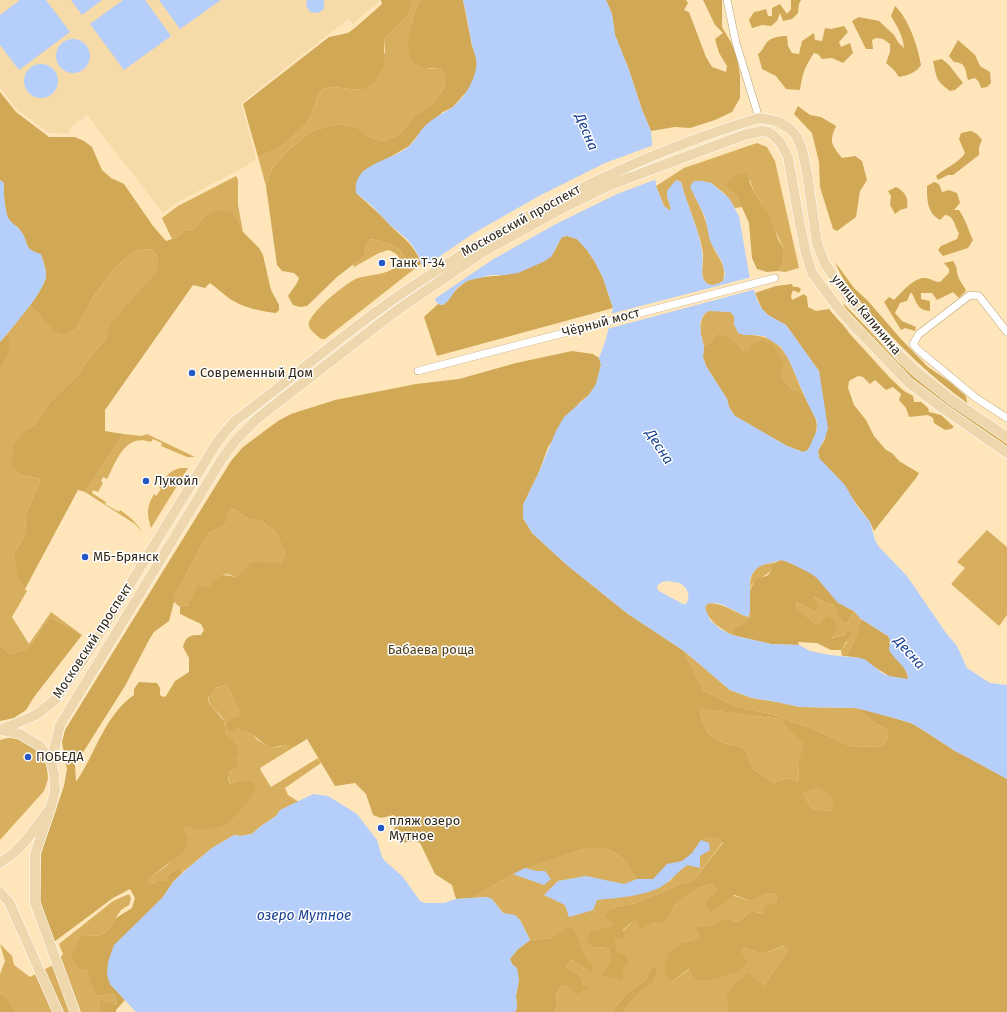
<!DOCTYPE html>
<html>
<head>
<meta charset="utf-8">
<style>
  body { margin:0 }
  canvas { display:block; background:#fee6ba }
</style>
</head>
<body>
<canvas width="1007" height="1012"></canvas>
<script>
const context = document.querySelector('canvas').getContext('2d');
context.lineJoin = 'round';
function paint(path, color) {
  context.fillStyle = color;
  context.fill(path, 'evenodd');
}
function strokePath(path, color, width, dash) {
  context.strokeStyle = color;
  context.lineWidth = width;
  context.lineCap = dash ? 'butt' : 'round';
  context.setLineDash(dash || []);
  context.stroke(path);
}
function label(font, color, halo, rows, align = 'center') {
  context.font = font + ' "Fira Sans",sans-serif';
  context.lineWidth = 3;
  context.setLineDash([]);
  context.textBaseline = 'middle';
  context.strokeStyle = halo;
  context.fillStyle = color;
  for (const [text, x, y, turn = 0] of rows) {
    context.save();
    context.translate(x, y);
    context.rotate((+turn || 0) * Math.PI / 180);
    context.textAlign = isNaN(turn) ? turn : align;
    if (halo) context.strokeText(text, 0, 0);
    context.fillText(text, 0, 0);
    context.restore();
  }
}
const built = new Path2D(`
  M0,0H380L353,24L348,19L241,103L256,159L246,166L176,203L163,213L87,115L71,127L69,134L49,133L18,110L12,103L0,87Z`);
const green = new Path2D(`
  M413,0H420L412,22L429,69L439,68L445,75L444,88L434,102L413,117L400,134L384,141L370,137L354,127L336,124L312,131L292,147L272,168L266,186L258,157L281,147L306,124L311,116L318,95L323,89L331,87L362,90L385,52L384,39L409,14Z
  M757,143L767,147L775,161L799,268L785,272L778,271L783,263L784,249L761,202L755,194L750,180L736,194L742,207L735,208L725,194L711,183L694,195C700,206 705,217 708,229C709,233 709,238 711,242C716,256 728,265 723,281C717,285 709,288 704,280C700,273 704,261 703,253C699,228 687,206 681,182L676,180L667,196L671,209L669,210L664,206L656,186L684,168Z
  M236,176L238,180V205L243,232L239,222L204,217L194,229L185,230L178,237L172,239L162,218L178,206Z
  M370,239C380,241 396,243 402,253C405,257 406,264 408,268L413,270L325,339H321C318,336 310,331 309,326C306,315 348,281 358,278C368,275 381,275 391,270C404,263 401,254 388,250L379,253L354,267L353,265L366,253L365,247Z
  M151,249L158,257V270L112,323L106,339L90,357L78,375L50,402L35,424L27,429L22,475L41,479L26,514L25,536L14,553L25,589L27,591L12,617L29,644L51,612L82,635L50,617L30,646L23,650L11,654L0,646V370C6,357 13,347 7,334L29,306L40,314L65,335L75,330L94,296L112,271L134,251Z
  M844,304L914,376L953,406L1007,444V448L965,419L913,381L845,308L843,306Z
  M709,310L730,312L734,316V324L744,335C786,333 789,362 803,393L793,390L786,383L781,373L748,351H744L733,340H713L704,346C700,333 697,319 709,310Z
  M123,434L142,436L147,434L195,457H187L161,446L162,443L153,439L151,442C125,433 117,460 107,479L103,477L101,481L103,483L98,492L93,490L92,493L106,502L105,504L119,512L120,510C130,517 137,523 143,533L135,524L85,492Z
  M180,468H188L151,528C147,514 146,508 154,494L156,496L161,489L159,487C165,477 169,471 180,468Z
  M230,509L235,510L249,519H258L276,532L285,554L281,563L237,578L228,574L224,575L207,587L188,605L180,607L174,602V597L208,534L225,524V515Z
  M987,530L1007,547V615L999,626L951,584L965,568L957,562Z
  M774,563L770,572L752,584L750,588C750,571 757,564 774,563Z
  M813,597L821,600L829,605L833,604L836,611L847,624L854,611L861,619L853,644L846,656H842L841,650L847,642L845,633L841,636L830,638L832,634L823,621L819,624H815L802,612L796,609L797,602L816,612Z
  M710,603C725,604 734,612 748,617L750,612L751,617L742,624L734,628V633L732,635C720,628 709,622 705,608L707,604Z
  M684,651L730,690L752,698L777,702L800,707L856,708L876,724L888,730V736L884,746L852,747L816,730L771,714L734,706L704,691Z
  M226,684C234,695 231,702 241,711L240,715L235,718L237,727L240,730L253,735L256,739L271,748L288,745L294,747L260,768L261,771L271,787L318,758L321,763L285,788L288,795L299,802L281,810L276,816L261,826L252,834L240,836L234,835L212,848L183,872L182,870L170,873L165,881H156L152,884L148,882L149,878L166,866L175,857L186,850L184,830L186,826H190L239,781L230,784L228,775L233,768L236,744C233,742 229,738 227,735C224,731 226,724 223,719C215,707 200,702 215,687L219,688Z
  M700,709L779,719L805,744L798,763L799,781L787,778L774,783L753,769L745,748C719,742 703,740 700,709Z
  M12,737L24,739L43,755L47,766L48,779L44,791L0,840V740Z
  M817,786L831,797L835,808L830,811L812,809L803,794Z
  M713,836L720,839L723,842L693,881L683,883L636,903L612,908L614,926L593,947L608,948L611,961L618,980L615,939L633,921L652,922L664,925L675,905L698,888L712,884L718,891L751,901L768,893L777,895L776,903L765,914L752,911L737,922L725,918L713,925L695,926L699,938L684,942L670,983L690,969L741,951L745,948L761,954L785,946L788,950L763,986L726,998L728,1012H623L636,996L653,983L651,967L646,979L624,996L612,1012H553L558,1005L556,995L561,987L567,985L588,987L583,985L580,975L566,967L571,960L589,972L576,932L571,927L551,938L530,940L520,920L503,913L492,899L487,897L472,898L513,874L544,885L545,872L537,871L525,868L586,848H602L614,852L627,862L630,870L637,879L624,885L586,876L558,881L544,895L565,905L569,917L593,910L597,900L632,896L670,881L679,871L700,856L701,840Z
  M129,894L131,899L129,905L121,910L108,930L100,936L87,935V970L92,986L99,996L112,994L115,996L117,1003L115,1005L100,1003L99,1008L100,1012H15L8,999L0,992V974L5,961L0,944L12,956L14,965L30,977L53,965L63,954L59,944L113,901Z`);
const forest = new Path2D(`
  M381,0H413L409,14L384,39V65L374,82L362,90L331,87L323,89L318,95L311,116L306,124L281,147L258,157L243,104L329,37L348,33L356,27L382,4Z
  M420,0H463L472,46L476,56L477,67L474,78L468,90L453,107L443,112L424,128L409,146L385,160L356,193C367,203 378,212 388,223C401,237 415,244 421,264L413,270L408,268C406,264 405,257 402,253C396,243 380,241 370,239L365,247L366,253L359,260L337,277L307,306L300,307L293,305L288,296L297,283L299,278L294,273L282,271L277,265L266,186L272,168L292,147L312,131L336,124L355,127L370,137L384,141L400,134L413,117L434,102L444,88L445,75L439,68C393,73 410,26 420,0Z
  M606,0H686L688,3L684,10L689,12L706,57L712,67L726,72L727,66L719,53L715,39L723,33L715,25L703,0H722V27L732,44L737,58L740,75V98L732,112L715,120L690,128L675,127L651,131L642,110L629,70L615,35L612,14Z
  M791,0H801L799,4L798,13L792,19L783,21L780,13L777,21L771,26L762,25L752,28L749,20L754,12L759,11L766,9L768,16H772V8L780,4L787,14L791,9Z
  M895,6C909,19 918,47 921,65C916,73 908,75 899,77L894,70L886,63L890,52V44L883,39L876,38L872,40L873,49H866L852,21L859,17L879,21L894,35L898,42L904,48C903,36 897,26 891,16Z
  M844,26L848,32L839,42L841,47L850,43L853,53L843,63L832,58L822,59L818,54L814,53C805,66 802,75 800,90L786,89L776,76L762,69L758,54C763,51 764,45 768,41C773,37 781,36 787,36L788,46L792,53L799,54L802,41L814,33L815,40L822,41L825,28L831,29Z
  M958,40L975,55L980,66L990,72L991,83L987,87L981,88L979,82L975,78L968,80C965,70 967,63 954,62L949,56Z
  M942,59L949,65L963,83L955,90L950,91C935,80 937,78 933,61Z
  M0,92L16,112L49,137H75L84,141L92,147L102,170L111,178L124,184L153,226L166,241L178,237L185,230L194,229L204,217L216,211L224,210L231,212L239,222L243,232L259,248L263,255L271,290L279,305V310L276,313C260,311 244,308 230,299C223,294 217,288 210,283L205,288L193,285L105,410V431L123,434L85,492L78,490L25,589L18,577L14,553L25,536L26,514L41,479L22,475L12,465L14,444L27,429L35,424L50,402L78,375L90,357L106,339L111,323L158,270V257L151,249L134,251L112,271L94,296L75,330L65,335L54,331L40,314L29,306C34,301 44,285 46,277C47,271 43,261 41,255C22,249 30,242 20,230C17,226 12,224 9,220C5,213 3,191 4,183L0,180Z
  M798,106L810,115L821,117L836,126C829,142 831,144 842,158L855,156L862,161L867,180L860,191L856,217L837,231L833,229L820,187L819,162L812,133L794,114Z
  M971,131L977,134L982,140L979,147V155L953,175H948L938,180L936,176C944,169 961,161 965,153L959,139L961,133Z
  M746,173L755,194L769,214L778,239L784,249L783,263L778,271L767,272L757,269L752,258L749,223L736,194L725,184L736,176Z
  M934,182L939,184L942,192L949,190L957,193L960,203L954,210H959C966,220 968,230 973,240L968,248L943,256L938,250L941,246L957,239L959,233C954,226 955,216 945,215L940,220C927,213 927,200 927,186Z
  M896,187C904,191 909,197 907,208L900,210L895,214L890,205L891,196L888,191Z
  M567,236L577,239L587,250L595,262L603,278L613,308L437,356L424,317L438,304L443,305C452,297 456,287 467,281C477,276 491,277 503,275C511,274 546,262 551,256C556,251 558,243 561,237Z
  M953,261C958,268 956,269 958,276C959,281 964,285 966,291L959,298L953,292L937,300L932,293H921V299L930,301V311C916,310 917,301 911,292L907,301L900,303L895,313L902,321L916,327L915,331L905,328L901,330L884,302L889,297L894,300C901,293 914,277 925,278C930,278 934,282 940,282L949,273V269L944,263Z
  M835,262L854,288L868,301L901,339L928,367L950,382L966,396L967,403C931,377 899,346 870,313C856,297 843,282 835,262Z
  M792,284L793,287H798L801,289L799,293L793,290L791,296L792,300L804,294L807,297L808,307L816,311L829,309C834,316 846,327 849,333L891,379L904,391L913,396L914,402H921L928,408L929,412L941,415L954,427L951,429L945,430L934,423L933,418L928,415L909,417L906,408L899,400L901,394L893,387L886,390L875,380L870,384L863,377L858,376L849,381L848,388L854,405L866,420L874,436L886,450L892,453L899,461L919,473L916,478L874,531L870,522L834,474L822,464L819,458L818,451L825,439L819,371L786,325L768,315L762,309L755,293L776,286Z
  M7,334C14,347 6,357 0,370V342Z
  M718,334L733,340L744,351H748L753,344L762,341L772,344L783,363L781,373L786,383L793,390L803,393C814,418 825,422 808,450L803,452L787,446L735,416L729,407L727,399L706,366L703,357L704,346L713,340Z
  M572,351L593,354L599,358L601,365L596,385L589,395L579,403L548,447L539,472L523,505V518L532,533L567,565L628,614L684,651L704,691L734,706L771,714L816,730L852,747L884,746L888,736V730L876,724L856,708L873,712L911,723L923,730L955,751L965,756L1007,779V1012H728L726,998L735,983L749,973L763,986L788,950L784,946L761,954L745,948L741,951L747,962L737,972L710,980H696L689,969L670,983L664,971L669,952L684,942L699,938L695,926L713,925L725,918L737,922L752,911L764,914V906L776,903L777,895L768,893L751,901L734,895L710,913L705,901L718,891L712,884L698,888L675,905L664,925L652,922L641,930L637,921H633L623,930L625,939H615L617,952L626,955L629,963L622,969L623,979L619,980L602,975L611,961L608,948L593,947L587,941L590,932L614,926L605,916L612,908L636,903L683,883L693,881L723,843C717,835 710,837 702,840L709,843L710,850L700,856V868L687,865C677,872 671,881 661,887C645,896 615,898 597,900L593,910L569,917L565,905L544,895L558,881L586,876L624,884L637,879L630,870L627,862L614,852L602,848H586L526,868L537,871H545L551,879L544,885L513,874L472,898L456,899L452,885L435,874L420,843C409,837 404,850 392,834L397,822L394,815L381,818L373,815L366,794L355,783L335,786L307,739L294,747C286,744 279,746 271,748C265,745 256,737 251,734C246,732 241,732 237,727L232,732L228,730L226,726L230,718C236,718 239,717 241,711C231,702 234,695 226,684L219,688L215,687L208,698L209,703L224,721L226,734L236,744L239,753L235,759L238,763L237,767C229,769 226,776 230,784L239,781L252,782L255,786C253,799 232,822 220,827C216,829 209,828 204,829C198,830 195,830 190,826H186L184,830L188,838L186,850C173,859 162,869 149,878L148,882L152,884L156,881H165L170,873L179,869L183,872L173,882L163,897L110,984L125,1000L116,1010V1012H100L99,1008L100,1002L103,1001L115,1005L117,1003L115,996L112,994L99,996C91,990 90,979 87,970L78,968L71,956L81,937L87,935L100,936L108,930L116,918L132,908L135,898L130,889L113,898L54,942L40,902L41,853L64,786L67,769L62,742L65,730L231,461L243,447L278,421L291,414L335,400L416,384L459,379L516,363ZM231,509L235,510L249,519H258L276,532L285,554L281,563L251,562L237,578C222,571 219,578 207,587L198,585L188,605L180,607V614L201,624L204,630L201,635C190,635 186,636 183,647L189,658V672L175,681L166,696L163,697L160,695V688L157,683L139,682L134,689V695C104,716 96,753 76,782L75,765L125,686L149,640L154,632L169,621L174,602V597L208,534L225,524L226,515ZM700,709L779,719L804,744L798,763L799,781L787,778L774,783L753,769L745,748C719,742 703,740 700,709ZM817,787L831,797L834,808L830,811L812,809L803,794Z
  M781,560C792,563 806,569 815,576C830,588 836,603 854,611L847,624C840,620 836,612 833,604L829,605L821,600L814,597L818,606L816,612L797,602L796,609L802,612L815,624H819L828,616L833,619L837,627L831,638L841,636L849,631L851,634L841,650H831L817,643L798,642L799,645L771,644L732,635L734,633V628L742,624L751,617C748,605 746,587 758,579C761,577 766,577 769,574C772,570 771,566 774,563Z
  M50,617L82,635L34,697L26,710L14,718L0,721V646L11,654L23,650L30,646Z
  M861,619L888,636L890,640V645C894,653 909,671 908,680L889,676L860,658L846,656L853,644Z
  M571,926L576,932L585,957L594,967L592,972H589L571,960L566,967L580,975L583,985L589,987L577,994L567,985L561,987L556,995L558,1005L553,1012H515L517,1008L516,996L519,980L510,959L517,950L530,940L551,938Z
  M651,967H655L657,971L653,983L636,996L623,1012H612L624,996L646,979Z
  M0,992L8,999L15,1012H0Z`);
const water = new Path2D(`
  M20,0H46L70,32L19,70L0,45V15Z
  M71,0H102L82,15Z
  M123,0H145L171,36L124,70L90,24Z
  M159,0H221L180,29Z
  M307,0H324V9L318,13L310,12L306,6Z
  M463,0H606L612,14L615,35L629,70L642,110L651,131L656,186L664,206L669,210L671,209L667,196V191L676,180L681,182C687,206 699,228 702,252C704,261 700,273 704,280C709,288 716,285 723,281L725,274L722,262L710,241L705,217L690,187L692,183L695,181H703L711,183L729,198L739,216L749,274L757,300L762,309L768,315L786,325L819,371L828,428L825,438L818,451L819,458L845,485L857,506L870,522L875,540L879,547L907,576L946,633L957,646L967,668L990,683L1007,685V779L965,756L955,751L923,730L911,723L894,718L856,708L800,707L777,702L752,698L730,690L684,651L628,614L567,565L532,533L523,518V505L539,472L556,431L564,417L589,395L596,384L601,365L599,358L606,339L613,308L603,278L595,262L587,250L577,239L567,236L562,237L551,257L543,262L518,273L504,275H491L467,281L457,288L448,301L443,305L438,304L434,298L418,255L414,248L408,240L389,224L371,205L356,193C352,163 390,162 408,147C415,142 418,134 423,128C432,118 443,114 453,107C464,98 474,82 476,68C478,60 474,53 472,45C469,30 467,15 463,0ZM709,311L730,312L734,316V324L738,333L744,335H755L764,336L781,347L789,360L808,404L817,421V430L808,450L803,452L787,446L735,416L729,407L727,399L706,366L703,357L704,346L701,335L700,323L704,314ZM781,560L788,562L808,572L816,577L838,603L854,611L861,619L888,636L890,640L889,650C894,659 909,669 908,679L889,676L882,673L866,660L860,658L830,655L810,651L799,645L771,644L732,635L720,629L710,620L705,608L707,604C721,599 735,613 748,617L750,612V579C757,562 767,565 781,560ZM668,581C672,582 678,582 681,584C688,588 691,597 686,604H683L659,591L657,588L658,585L662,582Z
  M56 56a17 17 0 1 1 34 0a17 17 0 1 1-34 0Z
  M24 81a17 17 0 1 1 34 0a17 17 0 1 1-34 0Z
  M0,180L4,183C3,191 5,213 9,219C12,224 17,226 20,230C30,242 22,249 41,254C43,261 46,269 46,276C45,291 11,329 0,342Z
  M313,794L328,796L357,814L377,840L382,857L385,861L403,877L420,901L425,903H444L456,899L487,897L492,899L503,913L515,915L520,920L530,940L517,950L510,959L512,964L517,968L519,980L516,996L517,1008L515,1012H136L110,984L107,975L108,962L114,945L163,897L173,882L187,869L212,848L234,835L240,836L252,834L261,826L276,816L280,810Z
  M701,840L709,843L710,850L700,856V868L687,865C677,872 671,881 661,887C645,896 615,898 597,900L593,910L569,917L565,905L544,895L558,881L586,876L624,884L637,879H653L667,864L682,861L692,853Z
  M525,868L537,871H545L551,879L544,885L513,874Z`);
const pier = new Path2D(`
  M654,145L657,179L617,194L554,225L492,260L433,300L421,269L474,233L539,196L605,163Z
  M752,277L756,289L607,329L610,314Z`);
const minor = new Path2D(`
  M727,0L736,43L759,118
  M1007,332L979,296L970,295L919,334L913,344L917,349L976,398L1007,418
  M418,371L775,278`);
const primary = new Path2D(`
  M0,730L36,715L56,699L88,653L216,444L225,432L235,421C287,382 337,339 391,301C505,222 626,158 759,118L776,121L789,128L797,137L802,149L807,173L817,243L825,264L849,298L902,358L918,373L952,400L1007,437
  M51,762L60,725L222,459L236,440L259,417L396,311L481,253L557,211L610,185L744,135L762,131L768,132L773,135L780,142L788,157L800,225L806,254L812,273L842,313L909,383L945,410L1007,453
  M51,807L35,854V903L75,1012
  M0,863L15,852L28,838L51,807L55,791L54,773L51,762L40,746L20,734L0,730
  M0,892L9,902L58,1012`);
const markers = [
  [382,263,4,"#2458c6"],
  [192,373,4,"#2458c6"],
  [146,481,4,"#2458c6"],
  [85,557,4,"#2458c6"],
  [28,757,4,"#2458c6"],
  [381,828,4,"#2458c6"]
];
const streetNames = [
  ["Московский проспект",521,221,-29],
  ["улица Калинина",866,315,50],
  ["Чёрный мост",601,323,-15],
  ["Московский проспект",93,641,-57]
];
const poiNames = [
  ["Танк Т-34",390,263],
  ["Современный Дом",200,373],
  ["Лукойл",154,481],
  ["МБ-Брянск",93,557],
  ["ПОБЕДА",36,757],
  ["пляж озеро",389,821],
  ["Мутное",389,836]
];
const parkNames = [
  ["Бабаева роща",431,650]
];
const waterNames = [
  ["Десна",586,132,67],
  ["Десна",659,447,57],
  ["Десна",909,653,48],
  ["озеро Мутное",304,916]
];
paint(built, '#f6daa8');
paint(green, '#d8af5e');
paint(forest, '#d1a856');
paint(water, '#b6cefa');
paint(pier, '#fee6ba');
strokePath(minor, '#b8a177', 8);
strokePath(primary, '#fff', 11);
strokePath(minor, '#fff', 7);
strokePath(primary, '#eed7ac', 10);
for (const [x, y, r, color] of markers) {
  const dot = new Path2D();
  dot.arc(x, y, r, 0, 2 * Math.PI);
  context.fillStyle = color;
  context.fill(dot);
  strokePath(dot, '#fff', 1.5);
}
label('13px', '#312817', '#fff', streetNames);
label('13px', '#312817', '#fff', poiNames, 'left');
label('13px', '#4d3c18', '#fff', parkNames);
label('italic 14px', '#194091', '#fff', waterNames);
</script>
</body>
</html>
